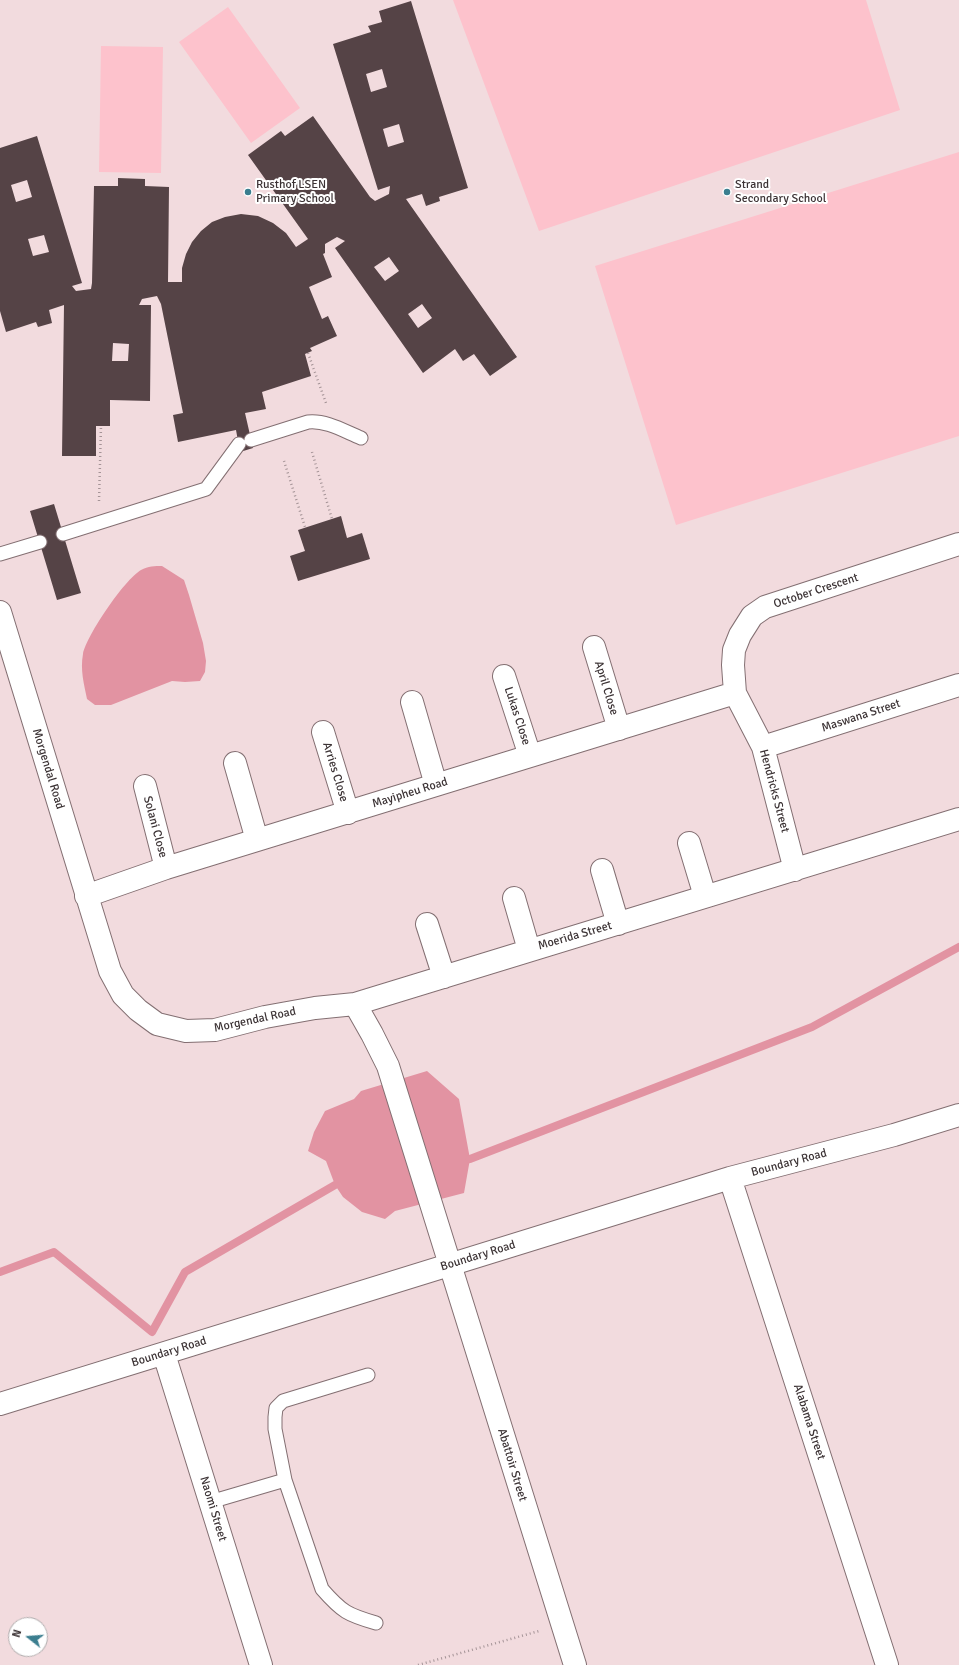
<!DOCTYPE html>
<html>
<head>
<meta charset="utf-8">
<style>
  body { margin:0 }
  #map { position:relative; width:959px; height:1665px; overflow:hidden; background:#f2dbde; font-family:Signika,sans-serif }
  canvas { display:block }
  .north { position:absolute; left:8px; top:1617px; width:40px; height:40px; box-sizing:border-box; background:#fff; border:1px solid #b1adae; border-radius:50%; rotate:287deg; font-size:11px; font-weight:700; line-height:16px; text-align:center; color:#3c3335 }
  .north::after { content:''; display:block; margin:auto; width:14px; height:18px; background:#3b7e8f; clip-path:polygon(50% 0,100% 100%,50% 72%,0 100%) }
</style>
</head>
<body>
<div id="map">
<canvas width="959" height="1665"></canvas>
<div class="north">N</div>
</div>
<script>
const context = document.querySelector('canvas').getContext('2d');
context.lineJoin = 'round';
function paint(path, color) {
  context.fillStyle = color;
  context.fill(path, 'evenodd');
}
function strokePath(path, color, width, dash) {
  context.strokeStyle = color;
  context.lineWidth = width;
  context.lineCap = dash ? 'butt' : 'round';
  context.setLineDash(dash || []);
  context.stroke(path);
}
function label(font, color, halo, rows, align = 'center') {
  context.font = font + ' Signika,sans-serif';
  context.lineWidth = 4;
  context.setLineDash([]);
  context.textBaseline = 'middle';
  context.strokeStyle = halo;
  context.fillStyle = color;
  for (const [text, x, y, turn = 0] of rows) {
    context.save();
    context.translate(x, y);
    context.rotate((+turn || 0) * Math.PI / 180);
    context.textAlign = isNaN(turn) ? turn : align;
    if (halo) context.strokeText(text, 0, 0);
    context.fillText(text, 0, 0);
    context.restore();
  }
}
const green = new Path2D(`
  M453,0H866L900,110L539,231Z
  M228,7L300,108L251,143L179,42Z
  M101,46L163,47L161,173L99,172Z
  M959,152V436L676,525L595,266Z`);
const water = new Path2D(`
  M162,566L184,580L189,595L203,643L206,661L205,672L200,681L185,682L172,681L111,705H95L87,699C84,684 80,670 83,654C87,635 124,580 141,570C148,566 155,566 162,566Z
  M427,1071L459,1099L470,1159L464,1193L395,1211L385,1219L362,1212L343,1197L335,1185L326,1161L308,1151L314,1132L325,1111L354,1099L361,1091Z`);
const stream = new Path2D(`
  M470,1159L812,1027L959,947
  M0,1272L54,1252L152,1332L185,1272L335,1185`);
const building = new Path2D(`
  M411,1L468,188L439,197L440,201L426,206L422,194L406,199L517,357L490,376L474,354L463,361L455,349L423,373L335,248L345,241L337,237L325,244V253L323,254L332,277L309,287L322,319L328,316L337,336L310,348L312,351L305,354L311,376L262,392L266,409L245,413L253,448L240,452L236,430L178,442L173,415L183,413L161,304L157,296L142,299L139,305H151L150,401L110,400V426H96V456H62L64,305L49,310L52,323L38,327L36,322L6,332L0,311V148L37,136L82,283L72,286L76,291L91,289L92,283L94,186H118V178L145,179V186L169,187L168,282H182V268L186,254L192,242L201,231L212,222L225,217L241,214L258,216L273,223L286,233L296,247L308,239L248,155L281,131L285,136L313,116L370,197L375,201L389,194L390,186L378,190L333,44L371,32L368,26L382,22L379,11ZM382,69L387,87L371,92L366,74ZM399,124L404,142L388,147L383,129ZM27,180L32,197L16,202L11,185ZM44,235L49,252L33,256L28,239ZM389,257L399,271L385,281L374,267ZM422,304L432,318L418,328L408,314ZM113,343L129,344L128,361H112Z
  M54,504L81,593L57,600L30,511Z
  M341,516L347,538L362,533L370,559L298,581L290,556L305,551L298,530Z`);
const path = new Path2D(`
  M308,353L326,403
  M312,452L332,519
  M284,461L305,527
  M99,501L101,426
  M418,1665L539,1631`);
const lane = new Path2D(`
  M251,440L308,422C326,420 344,431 361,438
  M63,534L206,489L239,444
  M0,554L40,542
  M368,1375L283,1401L276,1408L275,1417V1429L285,1480L322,1589C342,1612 348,1615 376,1623
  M210,1502L285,1480`);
const street = new Path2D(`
  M0,612L110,971L123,995L138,1010L157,1024L186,1031L215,1030L265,1017L315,1008L355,1004L959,819
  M594,647L619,729
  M504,676L530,756
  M412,702L436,785
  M323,732L348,813
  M763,747L959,685
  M235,763L257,840
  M145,786L166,868
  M689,843L705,896
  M602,870L618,924
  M795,870L763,747L735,693L733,665L734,650L740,635L752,616L765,607L959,544
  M86,896L166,868L735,693
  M514,898L529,950
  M427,924L444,977
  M355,1004L372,1034L388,1066L575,1665
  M730,1178L887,1665
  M164,1354L261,1665
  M0,1404L730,1178L894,1135L959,1115`);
const markers = [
  [248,192,4,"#3b7e8f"],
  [727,192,4,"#3b7e8f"]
];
const poiNames = [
  ["Rusthof LSEN",256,185],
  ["Primary School",256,199],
  ["Strand",735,185],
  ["Secondary School",735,199]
];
const streetNames = [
  ["October Crescent",816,591,-18],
  ["April Close",606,688,73],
  ["Lukas Close",517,716,72],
  ["Maswana Street",861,716,-18],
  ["Morgendal Road",48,769,73],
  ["Arries Close",335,772,73],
  ["Hendricks Street",774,791,75],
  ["Mayipheu Road",410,793,-17],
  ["Solani Close",155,827,75],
  ["Moerida Street",575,936,-16],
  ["Morgendal Road",255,1020,-12],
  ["Boundary Road",789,1163,-15],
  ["Boundary Road",478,1256,-17],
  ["Boundary Road",169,1352,-17],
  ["Alabama Street",809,1422,72],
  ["Abattoir Street",512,1465,73],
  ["Naomi Street",213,1509,73]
];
paint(green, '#fdc2cc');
paint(water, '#e293a2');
strokePath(stream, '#e293a2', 8);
paint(building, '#554346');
strokePath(lane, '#836f72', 15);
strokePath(street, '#836f72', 24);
strokePath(path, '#a59497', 2.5, [1, 3]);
strokePath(lane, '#fff', 13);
strokePath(street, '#fff', 22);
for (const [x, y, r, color] of markers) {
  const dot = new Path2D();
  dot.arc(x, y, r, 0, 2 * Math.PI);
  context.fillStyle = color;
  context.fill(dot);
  strokePath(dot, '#fff', 1.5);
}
label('12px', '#3c3335', '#fff', poiNames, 'left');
label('12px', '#3c3335', '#fff', streetNames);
</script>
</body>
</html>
